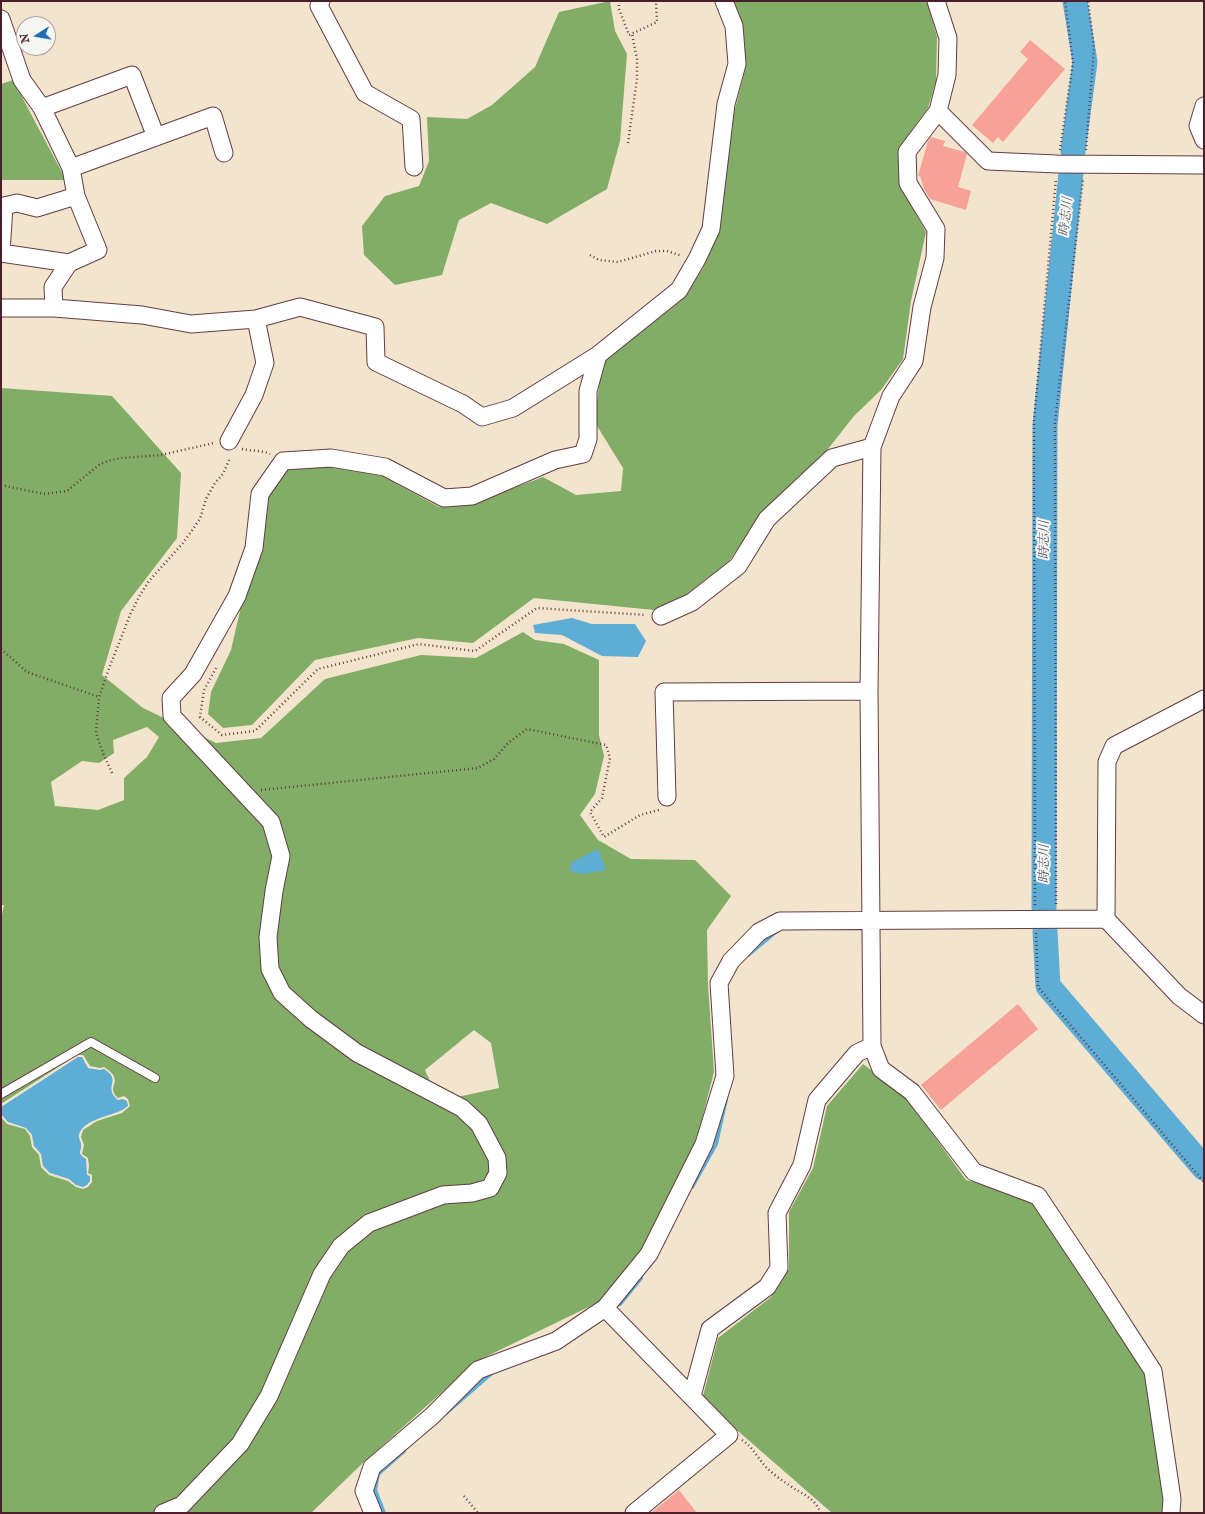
<!DOCTYPE html>
<html>
<head>
<meta charset="utf-8">
<style>
  body { margin:0 }
  #map { position:relative; width:1205px; height:1514px; overflow:hidden; background:#f3e4cd; font-family:"IM FELL English",serif }
  canvas { display:block }
  .frame { position:absolute; inset:0; border:2px solid #4a1f2b; pointer-events:none }
  .north { position:absolute; left:16px; top:16px; width:40px; height:40px; box-sizing:border-box; background:#f6f6f2; border:1px solid #b1a0a2; border-radius:50%; rotate:258deg; font-size:11px; font-weight:700; line-height:16px; text-align:center; color:#4a1f2b }
  .north::after { content:''; display:block; margin:auto; width:14px; height:18px; background:#1f6fb2; clip-path:polygon(50% 0,100% 100%,50% 72%,0 100%) }
</style>
</head>
<body>
<div id="map">
<canvas width="1205" height="1514"></canvas>
<div class="frame"></div>
<div class="north">N</div>
</div>
<script>
const context = document.querySelector('canvas').getContext('2d');
context.lineJoin = 'round';
function paint(path, color) {
  context.fillStyle = color;
  context.fill(path, 'evenodd');
}
function strokePath(path, color, width, dash) {
  context.strokeStyle = color;
  context.lineWidth = width;
  context.lineCap = dash ? 'butt' : 'round';
  context.setLineDash(dash || []);
  context.stroke(path);
}
function label(font, color, halo, rows, align = 'center') {
  context.font = font + ' "IM FELL English","Noto Serif JP",serif';
  context.lineWidth = 4;
  context.setLineDash([]);
  context.textBaseline = 'middle';
  context.strokeStyle = halo;
  context.fillStyle = color;
  for (const [text, x, y, turn = 0] of rows) {
    context.save();
    context.translate(x, y);
    context.rotate((+turn || 0) * Math.PI / 180);
    context.textAlign = isNaN(turn) ? turn : align;
    if (halo) context.strokeText(text, 0, 0);
    context.fillText(text, 0, 0);
    context.restore();
  }
}
const forest = new Path2D(`
  M610,1L615,31L627,54L620,141L607,189L547,224L491,203L459,220L442,275L395,285L364,255L362,226L385,196L419,186L429,161L427,117L467,119L492,105L535,67L559,12Z
  M732,1H927L937,37L936,81L928,108L899,148L901,187L926,232L911,301L903,359L881,390L854,416L824,454L763,513L729,561L682,598L654,610L534,598L473,643L418,638L315,660L252,725L223,728L208,714L211,692L231,650L266,497L284,470L328,465L382,476L439,507L471,504L543,477L576,495L621,491L623,468L594,421L603,359L685,295L703,268L719,231L734,113L746,66L741,24Z
  M13,80L66,180H1V84Z
  M1,388L112,396L181,473L177,538L121,611L102,675L143,708L216,743L261,738L325,679L421,655L476,658L523,632L535,640L564,644L599,660V735L604,756L595,794L580,815L598,840L631,859L695,860L731,896L707,930L708,985L714,1072L697,1139L643,1249L601,1301L477,1361L366,1460L311,1513H1V1117L7,1124L25,1129L30,1136L32,1147L39,1155L41,1167L49,1175L68,1181L76,1187L83,1189L88,1187L92,1182V1175L88,1173L89,1166L88,1158L82,1154L84,1145L81,1137L83,1130L97,1121L122,1113L130,1106L128,1099L124,1096L118,1098C104,1085 127,1082 104,1067L100,1068L90,1066L83,1055H77L1,1104V919L4,905H1ZM147,727L159,737L147,757L124,778V800L98,810L55,806L51,782L82,761L99,763L114,753L113,740ZM474,1030L491,1043L499,1088L439,1101L425,1070Z
  M863,1064L905,1096L966,1180L1035,1201L1146,1369L1169,1513H832L738,1431L703,1396L718,1338L771,1297L789,1269V1212L813,1168L827,1106Z`);
const water = new Path2D(`
  M572,618L592,624H635L646,641L638,657L602,656L562,635L535,633L533,625Z
  M598,849L606,870L584,874L570,871L571,863Z
  M78,1057H82L88,1068L100,1070L104,1069C123,1081 102,1086 118,1100L123,1099L127,1101L128,1106C125,1108 123,1110 120,1111C109,1116 79,1121 79,1137C79,1140 81,1141 81,1144C82,1153 76,1152 86,1159L87,1175L90,1176V1181L87,1185L83,1187L76,1185L69,1179L50,1173L43,1166L41,1154L34,1146L32,1135L26,1128L8,1122L1,1114V1107Z`);
const stream = new Path2D(`
  M748,955L777,931
  M692,1187L716,1144L726,1099
  M620,1304L641,1278
  M446,1413L494,1371
  M384,1513L375,1490L378,1474L404,1451`);
const river = new Path2D(`
  M1073,151L1085,62L1075,1
  M1044,908L1045,425L1071,173
  M1045,932L1048,986L1204,1168`);
const building = new Path2D(`
  M1030,40L1065,69L1003,142L998,137L993,143L972,125L1028,59L1020,52Z
  M931,137L945,141L943,146L965,152L967,154L958,187L971,191L966,210L930,199L924,189L920,176H918L928,141Z
  M1018,1004L1038,1029L941,1110L921,1085Z
  M679,1490L697,1513H651Z`);
const path = new Path2D(`
  M619,1V9L629,35L657,22L656,1
  M628,143L637,79V59L632,34
  M1060,150L1073,62L1065,1
  M1086,150L1094,48L1088,1
  M590,255L599,260L618,262L656,251H667L682,256
  M242,449C251,451 262,450 270,454
  M1,485L44,494L67,491L100,464L111,460L122,458L161,455L214,443
  M1,649L27,672L99,697
  M216,668L204,690L200,717L222,735L255,731L318,669L419,644L475,651L537,608L646,615
  M112,773L103,753L96,733L99,697L110,666L130,615L140,595L149,581L183,543L200,519L206,499L215,483L223,474L230,458
  M261,790L478,768L494,759L508,743L527,729L606,745L610,758L602,798L590,812L604,837L640,815L659,810
  M1056,904L1055,423L1083,179
  M1035,905L1034,421L1056,179
  M1036,933L1038,987L1204,1182
  M742,1440C753,1447 758,1459 767,1468C773,1474 781,1480 789,1485C803,1495 813,1496 821,1513
  M464,1496L478,1513`);
const lane = new Path2D(`
  M1,1094L91,1042L155,1078`);
const street = new Path2D(`
  M321,1L319,6L365,93L411,119L414,167
  M936,1L948,38L947,75L938,111L907,152L908,183L936,229L935,258L922,307L914,361L891,396L872,447L869,691L872,1046L881,1069L912,1092L974,1172L1038,1196L1098,1286L1153,1371L1172,1499L1171,1513
  M1,19L22,80L42,108L71,168L76,196L98,250L69,263L53,287L54,308
  M1204,106L1198,126L1204,140
  M42,108L132,75L156,137
  M938,111L988,161L1057,164L1204,165
  M71,168L213,116L224,153
  M69,263L1,253L4,206L17,203L37,208L76,196
  M1,308H54L142,315L191,324L256,319L300,307L375,327L376,362L463,404L482,417L513,408L598,355L679,290L697,259L711,229L726,104L737,64L734,26L724,1
  M229,441L254,395L265,363L256,319
  M661,616L692,602L738,566L767,519L832,458L872,447
  M1204,699L1114,746L1107,762L1106,919L1179,996L1204,1015
  M667,797L664,692L869,691
  M605,1308L729,1435L634,1513
  M692,1396L710,1329L767,1287L779,1268L777,1213L802,1165L817,1100L857,1053L872,1046
  M163,1513L182,1505L240,1444L269,1396L322,1274L341,1246L369,1223L443,1195L472,1193L490,1188L498,1173L497,1158L479,1124L462,1108L357,1053L311,1019L282,993L270,969L268,937L274,891L281,856L271,822L172,716L171,698L193,674L237,596L254,548L260,494L283,461L331,458L385,467L444,498L472,496L555,460L583,454L588,439V391L598,355
  M373,1513L364,1491L372,1467L432,1416L478,1370L556,1341L605,1308L649,1254L704,1144L725,1076L719,983L731,961L759,932L780,921L1106,919`);
const waterNames = [
  ["時志川",1067,217,-84],
  ["時志川",1045,540,-90],
  ["時志川",1045,864,-90]
];
paint(forest, '#82ad66');
paint(water, '#5dadd7');
strokePath(stream, '#5dadd7', 4);
strokePath(river, '#5dadd7', 25);
paint(building, '#f6a297');
strokePath(lane, '#633d43', 10);
strokePath(street, '#633d43', 19);
strokePath(path, '#633d43', 2.5, [1, 3]);
strokePath(lane, '#fff', 8);
strokePath(street, '#fff', 17);
label('italic 13px', '#515167', '#f6f6f2', waterNames);
</script>
</body>
</html>
